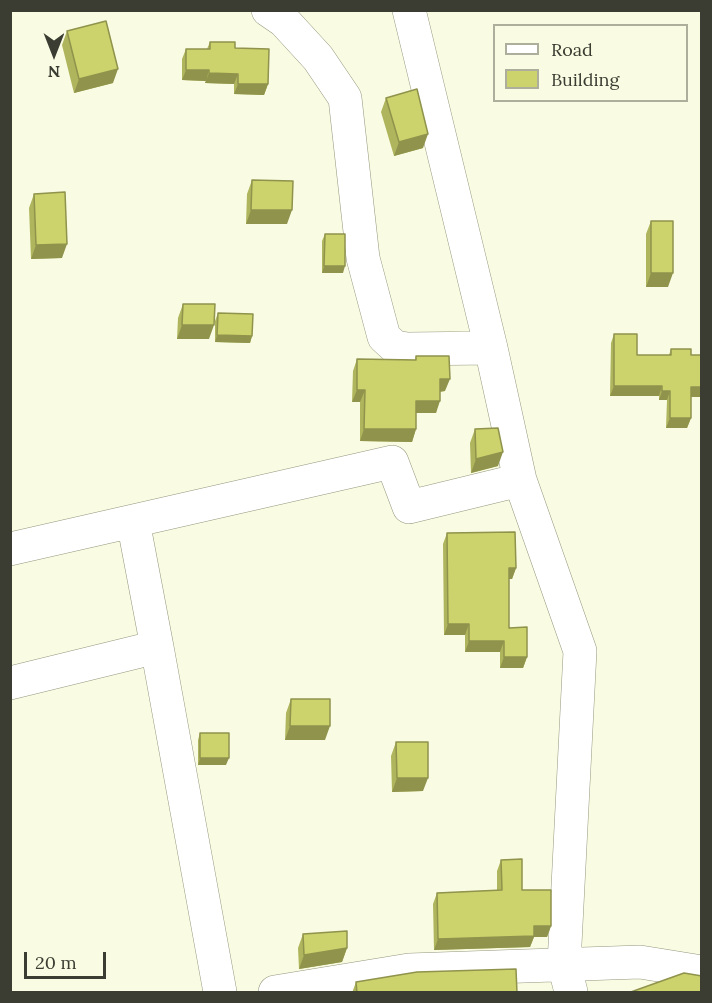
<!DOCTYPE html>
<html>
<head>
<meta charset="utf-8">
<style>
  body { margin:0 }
  #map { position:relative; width:712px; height:1003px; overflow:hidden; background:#f9fce2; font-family:Lora,serif }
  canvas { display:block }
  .frame { position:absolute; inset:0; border:12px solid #3b3c32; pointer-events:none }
  .legend { position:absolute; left:493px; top:24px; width:195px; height:78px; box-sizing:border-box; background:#f9fce2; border:2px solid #adaf9c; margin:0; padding:8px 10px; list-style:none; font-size:18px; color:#3b3c32 }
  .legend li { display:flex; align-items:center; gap:12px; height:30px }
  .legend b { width:30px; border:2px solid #adaf9c }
  .north { position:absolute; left:24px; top:24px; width:60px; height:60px; -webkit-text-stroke:4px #f9fce2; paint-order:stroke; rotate:180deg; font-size:16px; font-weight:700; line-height:24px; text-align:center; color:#3b3c32 }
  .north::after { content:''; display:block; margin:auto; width:21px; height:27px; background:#3b3c32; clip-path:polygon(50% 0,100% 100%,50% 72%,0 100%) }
  .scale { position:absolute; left:24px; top:952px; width:82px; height:27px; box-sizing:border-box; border:3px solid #3b3c32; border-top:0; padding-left:8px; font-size:18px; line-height:21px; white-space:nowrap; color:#3b3c32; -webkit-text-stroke:4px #f9fce2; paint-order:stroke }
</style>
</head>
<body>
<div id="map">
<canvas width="712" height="1003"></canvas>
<div class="frame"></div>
<ul class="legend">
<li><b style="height:8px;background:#fff"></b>Road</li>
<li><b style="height:16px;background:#ccd26c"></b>Building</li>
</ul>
<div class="north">N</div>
<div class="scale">20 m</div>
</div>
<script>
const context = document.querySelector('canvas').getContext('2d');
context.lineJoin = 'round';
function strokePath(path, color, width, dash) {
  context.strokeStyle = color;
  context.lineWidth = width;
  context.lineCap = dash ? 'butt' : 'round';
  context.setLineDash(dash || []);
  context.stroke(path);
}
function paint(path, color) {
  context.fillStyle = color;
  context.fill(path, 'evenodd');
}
const minor = new Path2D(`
  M268,10L284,21L318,58L345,98L363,258L384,337L395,347L407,349L491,348
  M409,10L491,348L520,480
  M10,549L392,462L409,507L520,480L580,651L564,964L571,992
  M157,647L220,992
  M10,683L157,647L133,521
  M275,992L409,970L640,962L702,972`);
const wall = new Path2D(`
  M67,31L113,83L74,93L62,45Z
  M210,42L235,48L268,84L264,95L234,94V84L205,83L206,81L182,80V59L186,49H207Z
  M386,98L423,148L394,156L381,112Z
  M252,180L287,224H246L247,194Z
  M34,194L62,258L31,259L29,208Z
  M651,221L668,287H646V234Z
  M325,234L343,273H322V241Z
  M183,304L209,339H177L178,318Z
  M218,313L252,336L250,343L215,342V321Z
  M614,334L637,355H669L671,349L691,355L702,397H691V418L687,428H666L667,400H659V396H610L611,343Z
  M416,356L445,391L440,392L436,413H416V429L412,442L360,441V402H352L353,371L357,359L415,360Z
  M475,429L498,466L471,473L470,443Z
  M447,533L516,568L512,579H509V628L527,657L523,668H500V652H465V635H444L443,544Z
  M291,699L325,740H285L286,713Z
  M200,733L226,765H198V740Z
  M396,742L423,791L392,792L391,756Z
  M501,860L522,890L551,926L547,937H534L530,947L434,950L433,904L437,893L497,890V871Z
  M303,934L347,948L342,962L299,969L298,948Z
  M356,982L517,993H352Z`);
const shadedWall = new Path2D(`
  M118,69L113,83L74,93L79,79Z
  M186,70H209L206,81L182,80Z
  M209,73L238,74L234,84L205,83Z
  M238,84H268L264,95L234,94Z
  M428,134L423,148L394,156L399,142Z
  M251,210H292L287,224H246Z
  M67,244L62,258L31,259L36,245Z
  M324,266H345L343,273H322Z
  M651,273H673L668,287H646Z
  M182,325H214L209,339H177Z
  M217,335L252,336L250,343L215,342Z
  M440,379H450L445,391L435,392Z
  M614,386H662L659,396H610Z
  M691,387H702V397H687Z
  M357,390H365L360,402H352Z
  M662,391H670L667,400H659Z
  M416,401H440L436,413H412Z
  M670,418H691L687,428H666Z
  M364,429H416L412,442L360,441Z
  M503,452L498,466L471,473L476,459Z
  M509,568H516L512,579H505Z
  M448,624H469L465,635H444Z
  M469,641H504L500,652H465Z
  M504,657H527L523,668H500Z
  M290,726H330L325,740H285Z
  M200,758H229L226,765H198Z
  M397,778H428L423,791L392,792Z
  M534,926H551L547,937H534L530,947L434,950L438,939Z
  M347,948L342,962L299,969L304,955Z`);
const building = new Path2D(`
  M106,21L118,69L79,79L67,31Z
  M210,42H235V48L269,49L268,84H238V74L209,73V70H186V49H210Z
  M417,89L428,134L399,142L386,98Z
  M252,180L293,181L292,210H251Z
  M65,192L67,244L36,245L34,194Z
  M651,221H673V273H651Z
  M325,234H345V266H324Z
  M183,304H215L214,325H182Z
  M218,313L253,314L252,336L217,335Z
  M614,334H637V355H671V349H691V355H702V387H691V418H670V391H662V386H614Z
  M416,356H449L450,379H440V401H416V429H364L365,390H357V359L416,360Z
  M498,428L503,452L476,459L475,429Z
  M515,532L516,568H509V628L527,627V657H504V641H469V624H448L447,533Z
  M291,699H330V726H290Z
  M200,733H229V758H200Z
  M396,742H428V778H397Z
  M522,859V890H551V926H534V936L438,939L437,893L502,890L501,860Z
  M347,931V948L304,955L303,934Z
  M516,969L517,993H357L356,982L417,972Z
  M684,973L702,976V993H628Z`);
strokePath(minor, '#95977f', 34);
strokePath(minor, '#fff', 33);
paint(wall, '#afb55d');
paint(shadedWall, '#8f934c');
paint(building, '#ccd26c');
strokePath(building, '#8f934c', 1.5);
</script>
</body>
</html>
